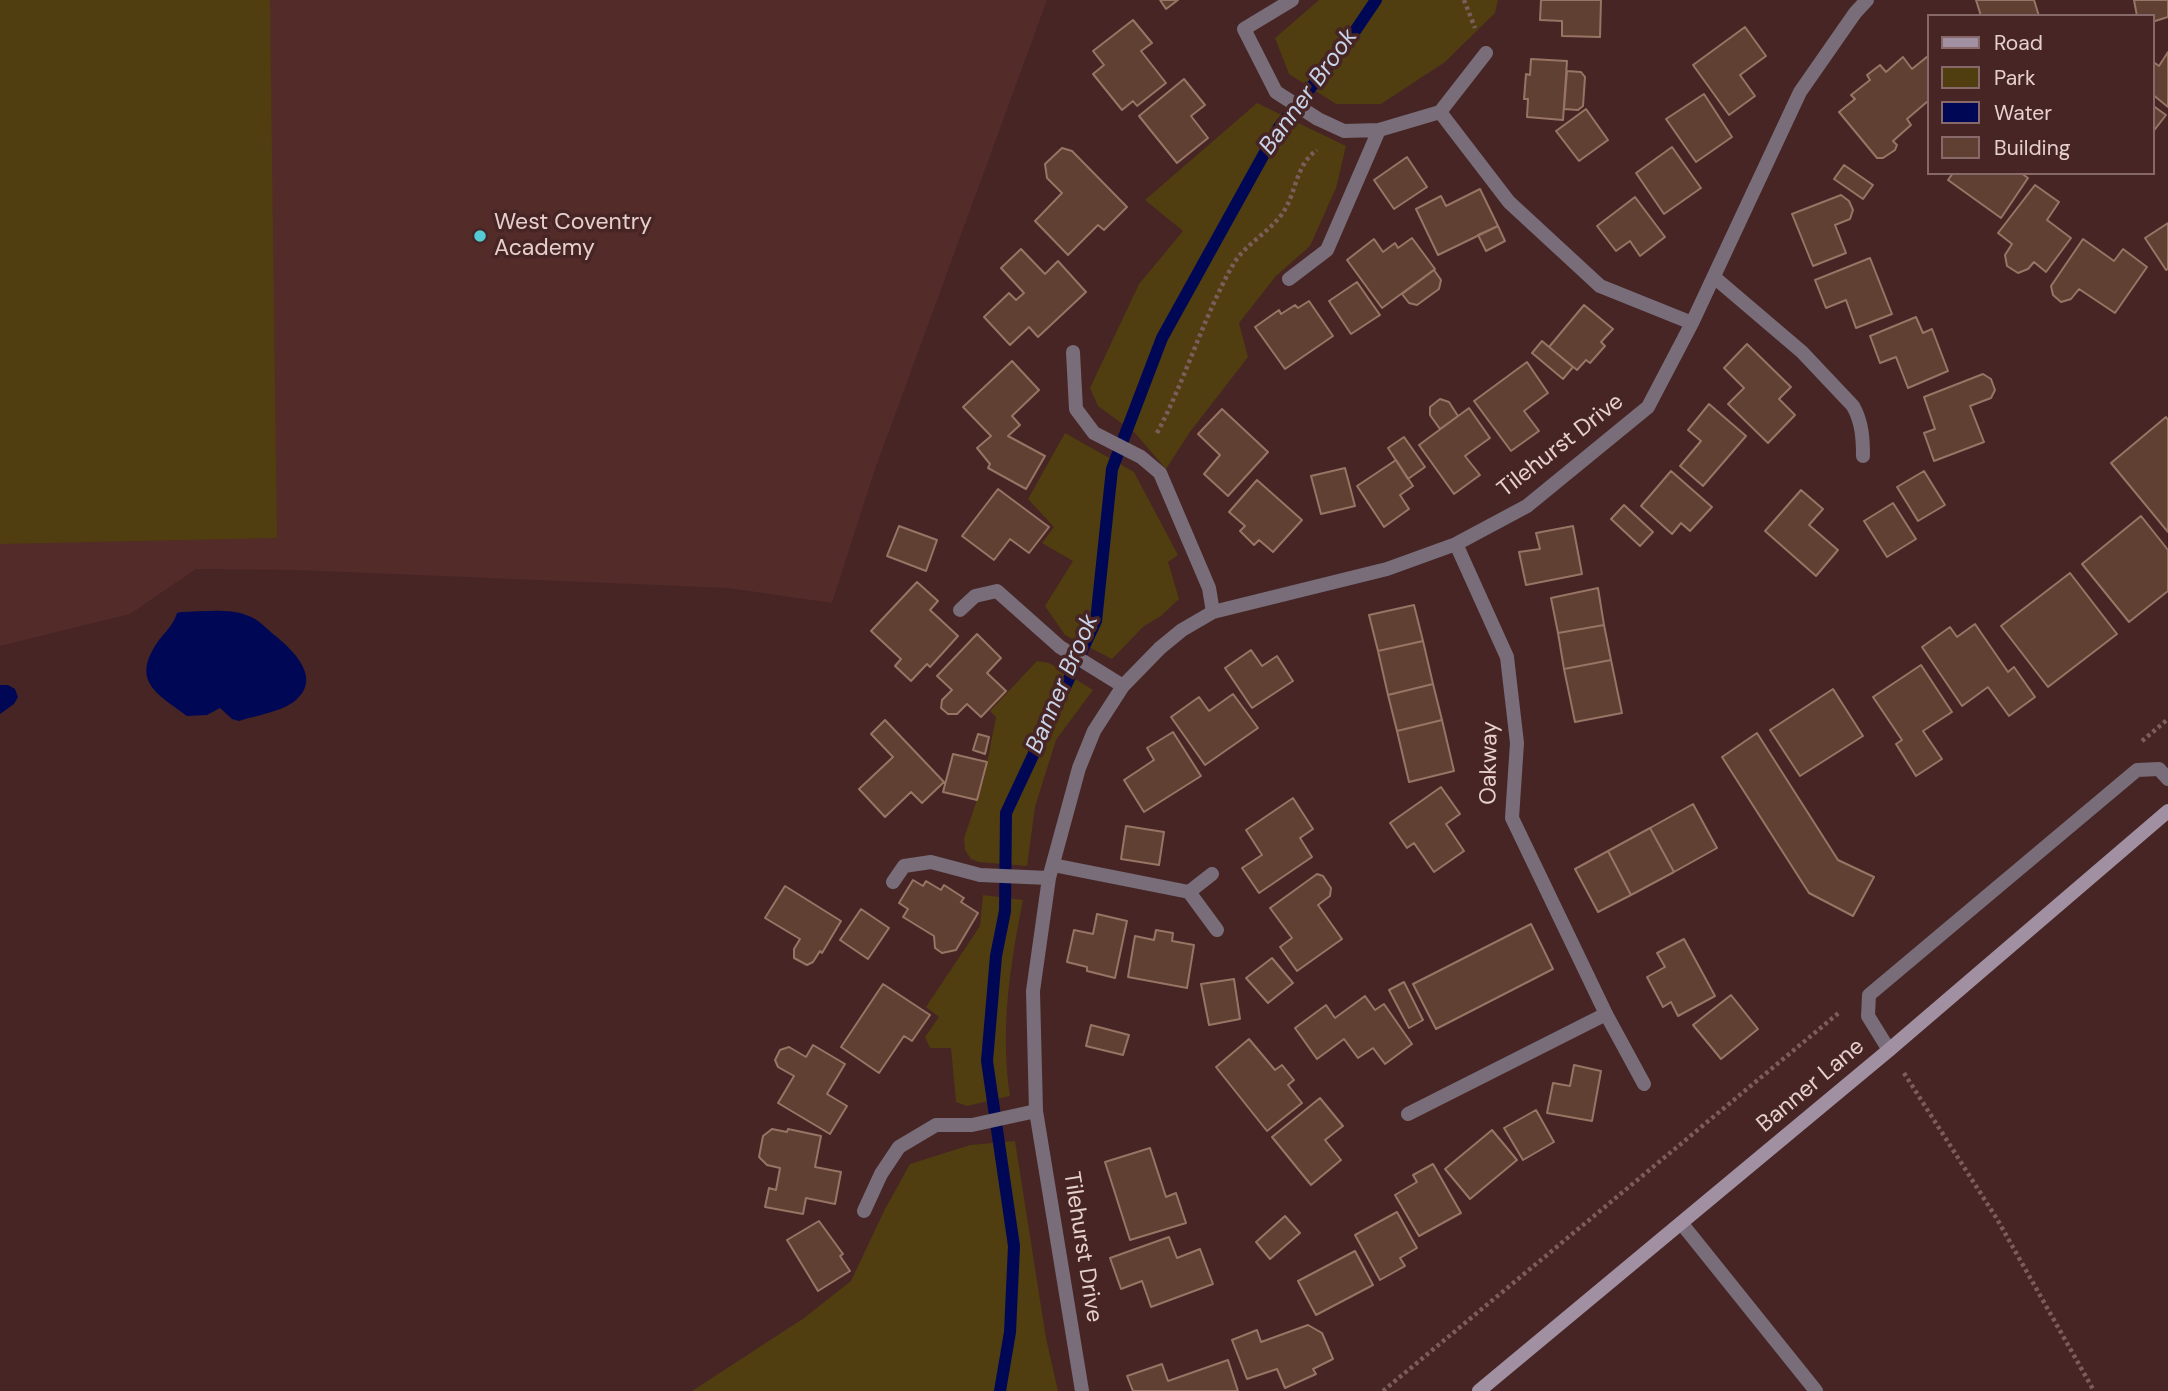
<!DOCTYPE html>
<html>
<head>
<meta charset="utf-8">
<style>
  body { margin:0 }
  #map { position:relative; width:2168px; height:1391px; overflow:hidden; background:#462524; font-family:"DM Sans",sans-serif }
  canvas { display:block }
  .legend { position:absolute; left:1927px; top:14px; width:228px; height:161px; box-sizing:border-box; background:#462524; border:2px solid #866968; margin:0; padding:9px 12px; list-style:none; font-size:21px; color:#e6d0ce }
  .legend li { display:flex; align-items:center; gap:14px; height:35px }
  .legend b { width:35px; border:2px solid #866968 }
</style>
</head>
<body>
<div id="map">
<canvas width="2168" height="1391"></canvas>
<ul class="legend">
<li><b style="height:9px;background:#a18fa2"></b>Road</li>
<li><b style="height:19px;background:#503d10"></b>Park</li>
<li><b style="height:19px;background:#000856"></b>Water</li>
<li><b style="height:19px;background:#604032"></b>Building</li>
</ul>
</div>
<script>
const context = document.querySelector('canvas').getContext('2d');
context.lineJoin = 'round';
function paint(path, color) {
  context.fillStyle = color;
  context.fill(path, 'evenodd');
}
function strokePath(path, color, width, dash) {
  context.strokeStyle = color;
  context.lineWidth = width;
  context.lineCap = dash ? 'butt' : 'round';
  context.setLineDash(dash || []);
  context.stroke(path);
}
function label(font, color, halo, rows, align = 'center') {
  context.font = font + ' "DM Sans",sans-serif';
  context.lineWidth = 7;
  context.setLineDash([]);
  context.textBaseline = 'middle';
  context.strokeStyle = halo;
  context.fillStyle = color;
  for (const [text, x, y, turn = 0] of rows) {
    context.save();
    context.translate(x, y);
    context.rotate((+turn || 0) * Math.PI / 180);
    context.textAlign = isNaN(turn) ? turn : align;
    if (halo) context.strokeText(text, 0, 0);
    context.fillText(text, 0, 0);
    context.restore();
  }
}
const built = new Path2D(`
  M0,0H1047L874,472L832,603L728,588L298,570L196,569L130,614L0,646Z`);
const green = new Path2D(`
  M0,0H270L277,538L0,544Z
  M1319,0H1498L1495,13L1445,62L1381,104H1336L1289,74L1275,38Z
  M1257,103L1346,146L1336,188L1310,246L1276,276L1239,323L1248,357L1190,432L1166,469L1135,433L1098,406L1090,388L1139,284L1183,231L1145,200Z
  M1065,433L1134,472L1178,555L1168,562L1179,599L1161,616L1144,626L1112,659L1065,635L1045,606L1073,561L1042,543L1054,527L1028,499Z
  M1037,661L1049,663L1093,690L1056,740L1035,807L1027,866L979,862L971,859L965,850L964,838L984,779L996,717L990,711Z
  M983,895L1023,900C1010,966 1000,1029 1010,1096L967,1106L956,1102L951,1048H930L925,1037L939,1017L926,1007L980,926Z
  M1015,1141L1046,1338L1058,1391H692L804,1318L851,1281L885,1209L910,1164L970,1145Z`);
const water = new Path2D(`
  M181,612C201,612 227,608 246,615C257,618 265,627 273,634C291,648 323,677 296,700C282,712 257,715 239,721L232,719L220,708L207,715L187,716C156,693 130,681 159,640C167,630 173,625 177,613Z
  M0,685H8L15,689L18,697L14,704L0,714Z`);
const stream = new Path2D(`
  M1000,1391L1010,1332L1014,1246L987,1061L996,956L1005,911L1006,813L1096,621L1112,469L1162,338L1279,127L1349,40L1376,0`);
const building = new Path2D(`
  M1160,0H1178L1166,9Z
  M1541,0H1601L1600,37L1562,36V21L1540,20Z
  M1976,0H2034L2039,16H1981Z
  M2134,0H2168V17L2152,22V16H2137Z
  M1133,20L1152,43L1141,51L1166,83L1137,106L1133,101L1122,110L1093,74L1104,65L1093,51Z
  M1745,27L1766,56L1740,75L1755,96L1729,115L1693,65Z
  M2168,52V107L2152,94V61L2159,66Z
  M1928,56V101L1907,119L1911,125L1893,141L1897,145L1895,150L1883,158H1877L1839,112L1855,99L1851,95L1870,80L1867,75L1880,65L1886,72L1903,57L1912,69Z
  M1531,59L1567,61L1563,120L1527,117L1528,99H1524L1526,74L1530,75Z
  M1567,71L1581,72L1585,77L1583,106L1578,110L1564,109Z
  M1184,79L1205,105L1191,116L1208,138L1177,163L1139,116Z
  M1704,94L1732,137L1696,162L1666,119Z
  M2152,105L2166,115L2152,133Z
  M1586,109L1608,140L1579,161L1556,131Z
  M1672,147L1701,188L1664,214L1636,173Z
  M1062,148L1072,151L1127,207L1104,230L1098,225L1068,255L1035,221L1062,193L1047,178L1045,164Z
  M1407,157L1427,187L1394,209L1374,180Z
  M1844,165L1873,185L1863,199L1834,179Z
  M1953,173H2021L2028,178L2001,218L1948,180Z
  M2035,185L2059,202L2047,220L2071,238L2046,272L2034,262L2028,269L2018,273L2007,266L2005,255L2012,244L1998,233Z
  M1480,189L1498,226L1438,255L1416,209L1441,196L1446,206Z
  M1841,195L1849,201L1853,210L1850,219L1835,225L1846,253L1813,266L1792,214Z
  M1635,197L1665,237L1640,256L1630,241L1616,251L1597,226Z
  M2168,223V269L2166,270L2145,238Z
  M1498,226L1505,241L1486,251L1478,235Z
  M1412,238L1435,269L1382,308L1347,260L1374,239L1383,252L1395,243L1398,248Z
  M2083,239L2114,261L2123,249L2147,267L2115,313L2079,289L2071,299L2061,302L2053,295L2051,286Z
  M1021,249L1045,274L1058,261L1086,292L1038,337L1029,327L1010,345L984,317L1009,293L1016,300L1024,293L1001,268Z
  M1870,258L1892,314L1856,328L1846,300L1826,308L1815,280Z
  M1434,270L1441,280L1439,289L1417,305L1409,303L1402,294Z
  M1357,282L1380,315L1351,334L1329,301Z
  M1309,301L1333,336L1285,369L1255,327L1279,310L1281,314L1295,305L1298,308Z
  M1584,305L1613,329L1601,342L1605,346L1590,363L1586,360L1577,370L1549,347Z
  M1916,317L1923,333L1932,329L1948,371L1908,388L1896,357L1880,363L1870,336Z
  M1542,341L1573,367L1563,379L1532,353Z
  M1747,344L1791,387L1779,399L1795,415L1768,443L1728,404L1744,388L1724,368Z
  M1012,361L1039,390L1012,416L1020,425L1008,436L1045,456L1026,489L988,468L990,464L977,448L991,436L963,407Z
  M1527,362L1548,393L1524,411L1539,431L1511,451L1474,401Z
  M1983,374L1991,379L1995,390L1991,398L1970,406L1984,442L1934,461L1924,433L1935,429L1924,397Z
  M1440,399L1449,402L1458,416L1440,429L1430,415V407Z
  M1709,404L1746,436L1703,486L1680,466L1701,441L1688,430Z
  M1469,408L1490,438L1465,456L1480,475L1454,494L1419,445Z
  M1222,409L1268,452L1228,496L1204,474L1220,455L1198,434Z
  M2166,417L2168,420V532L2111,463Z
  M1404,437L1425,467L1408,479L1388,448Z
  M1396,460L1413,486L1400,495L1409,509L1384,527L1357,486Z
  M1345,468L1355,506L1321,514L1311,476Z
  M1671,471L1712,507L1690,531L1681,523L1672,534L1641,506Z
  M1924,471L1945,505L1918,521L1897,487Z
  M1257,480L1302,520L1273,552L1259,540L1254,545L1240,531L1245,526L1229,512Z
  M998,489L1049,527L1029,553L1010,539L994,560L962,536Z
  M1801,490L1823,509L1809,525L1838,550L1816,576L1765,531Z
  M1893,503L1916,539L1887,557L1864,521Z
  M1624,505L1653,532L1640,546L1611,519Z
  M2141,516L2168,550V591L2129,622L2082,564Z
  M899,526L937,540L926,571L887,556Z
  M1573,526L1582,574L1526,585L1519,552L1540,549L1536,533Z
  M2070,573L2117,634L2048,687L2001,626Z
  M917,582L938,601L930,610L958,636L930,667L927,664L911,681L895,666L901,659L871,631Z
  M1598,588L1604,625L1558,633L1551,598Z
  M1414,605L1423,641L1378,651L1369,615Z
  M1975,624L2008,672L2014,667L2035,697L2009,716L1988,687L1962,706L1922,647L1950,627L1957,637Z
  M1604,625L1611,660L1564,669L1558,633Z
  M977,634L1001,658L987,673L1006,691L981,717L967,704L957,714H948L941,708L942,700L952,690L937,676Z
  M1423,641L1433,684L1388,695L1378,651Z
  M1251,650L1262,666L1277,656L1293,681L1252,708L1225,668Z
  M1611,660L1622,713L1575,722L1564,669Z
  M1921,665L1952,712L1923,731L1942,759L1916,776L1896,744L1902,740L1873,697Z
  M1433,684L1442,720L1397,731L1388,695Z
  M1833,689L1863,736L1800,776L1770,730Z
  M1233,694L1258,728L1205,765L1171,717L1199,697L1209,711Z
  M885,720L944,782L922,803L911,792L885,817L859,789L893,757L871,734Z
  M1442,720L1454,771L1409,782L1397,731Z
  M1173,732L1201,776L1144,812L1124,780L1154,760L1147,748Z
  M1757,733L1838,860L1874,877L1853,916L1809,893L1722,757Z
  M978,734L989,737L985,754L973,750Z
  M953,754L987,762L977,800L943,792Z
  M1441,787L1460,814L1446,824L1464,851L1434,872L1414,843L1407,848L1390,823Z
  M1293,798L1313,829L1300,838L1312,857L1259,893L1242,868L1262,855L1246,830Z
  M1693,804L1717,848L1674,872L1650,828Z
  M1126,826L1164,832L1159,865L1121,859Z
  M1650,828L1674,872L1631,895L1608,851Z
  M1608,851L1631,895L1598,912L1575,869Z
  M1317,874L1323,876L1331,888L1330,896L1318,905L1342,939L1297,971L1280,947L1292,938L1270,908Z
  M913,880L923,886L926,881L941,890L944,885L964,898L961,902L978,913L956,950L942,953L935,948L934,936L903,917L908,909L899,903Z
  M785,886L841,921L822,953L820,951L813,962L807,965L794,958V949L800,939L765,918Z
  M861,909L889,928L868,959L840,940Z
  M1097,914L1127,921L1115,978L1087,971V967L1067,962L1074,930L1093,934Z
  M1531,924L1553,969L1436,1029L1413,984Z
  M1156,930L1173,933L1172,941L1194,945L1187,988L1128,977L1135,936L1154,940Z
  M1684,939L1715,996L1678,1016L1671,1002L1663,1007L1647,977L1665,967L1657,953Z
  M1272,958L1293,983L1268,1003L1246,978Z
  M1234,979L1240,1019L1209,1025L1201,984Z
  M1404,982L1423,1020L1409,1028L1389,990Z
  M883,984L930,1015L912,1041L904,1036L879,1073L841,1047Z
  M1731,995L1758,1029L1721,1059L1693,1025Z
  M1365,996L1375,1010L1384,1004L1412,1044L1385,1064L1373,1048L1358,1058L1344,1039L1317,1059L1295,1028L1326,1005L1335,1018Z
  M1091,1025L1129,1035L1123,1055L1086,1046Z
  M1249,1039L1275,1070L1282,1065L1294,1080L1288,1085L1302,1103L1267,1131L1216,1067Z
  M813,1045L845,1064L827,1094L847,1106L830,1134L778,1103L794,1076L778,1067L775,1060L780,1050L789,1047L806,1057Z
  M1574,1065L1601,1071L1592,1121L1547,1113L1553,1083L1570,1086Z
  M1320,1098L1343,1126L1325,1140L1341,1160L1311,1185L1272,1137Z
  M1536,1110L1554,1142L1523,1160L1504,1128Z
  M772,1129L787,1132L788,1129L821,1136L815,1167L841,1172L835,1204L806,1198L803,1214L765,1207L769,1188L776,1190L780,1168L767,1165L759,1157L763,1136Z
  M1492,1130L1517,1160L1470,1199L1445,1169Z
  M1150,1148L1166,1197L1176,1193L1186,1223L1130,1240L1105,1162Z
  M1433,1164L1461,1213L1419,1236L1395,1195L1417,1182L1413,1175Z
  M1397,1212L1417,1248L1400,1258L1405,1266L1380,1280L1355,1235Z
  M1285,1216L1300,1233L1270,1259L1256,1242Z
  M819,1221L843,1254L840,1256L850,1271L818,1291L787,1240Z
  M1169,1237L1177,1258L1200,1249L1213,1284L1151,1307L1142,1281L1121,1289L1110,1258Z
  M1355,1251L1373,1285L1316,1315L1298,1281Z
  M1308,1325L1322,1333L1333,1359L1313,1369L1316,1374L1285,1388L1277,1369L1247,1379L1232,1340L1257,1330L1261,1342Z
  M1228,1360L1238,1391H1133L1127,1376L1162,1364L1168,1381Z`);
const path = new Path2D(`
  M1464,0L1475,28
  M1157,433C1186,379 1203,317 1234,263C1246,244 1269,232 1282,214C1297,193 1295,165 1317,150
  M2142,741L2168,719
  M1904,1073L1997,1219L2094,1391
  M1383,1391L1841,1011`);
const lane = new Path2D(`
  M1714,277L1802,352L1853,406C1862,422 1863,438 1863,456
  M1889,1050L1868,1016L1869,995L2137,770L2159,769L2168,779`);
const street = new Path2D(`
  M1292,0L1244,29L1276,92L1318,119L1344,131L1379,130
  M1486,53L1440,112L1509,202L1600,286L1692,323
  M1289,279L1327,250L1379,130L1440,112
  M1073,352L1076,409L1094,433L1141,457L1160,473L1209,588L1213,612
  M960,610L975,596L997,591L1060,647L1123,686
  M1053,865L1189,892
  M1212,874L1189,892L1217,930
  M893,882L904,866L931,862L980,875L1049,878
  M1606,1014L1644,1084
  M1408,1114L1606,1014L1512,818L1517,743L1507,657L1456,544
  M864,1211L881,1174L899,1147L936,1125H972L1036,1111
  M1682,1224L1816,1391
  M1082,1391L1036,1111L1033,991L1049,878L1079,768L1094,731L1123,686L1160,648L1182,630L1213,612L1387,569L1456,544L1527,506L1648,407L1692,323L1800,92L1855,13L1867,0`);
const secondary = new Path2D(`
  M1479,1391L1889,1050L2168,811`);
const markers = [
  [480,236,7,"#52cbd7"]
];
const poiNames = [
  ["West Coventry",494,223],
  ["Academy",494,249]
];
const streetNames = [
  ["Tilehurst Drive",1561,446,-38],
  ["Oakway",1490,763,-89],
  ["Banner Lane",1811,1086,-40],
  ["Tilehurst Drive",1082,1247,81]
];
const waterNames = [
  ["Banner Brook",1309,92,-54],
  ["Banner Brook",1063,684,-67]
];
paint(built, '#532b29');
paint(green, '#503d10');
paint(water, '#000856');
strokePath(stream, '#000856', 12);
paint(building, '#604032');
strokePath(building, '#987465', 2);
strokePath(path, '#7b5e5c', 4.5, [3.5, 3.5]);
strokePath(lane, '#786d79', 14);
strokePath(street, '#786d79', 14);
strokePath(secondary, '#a18fa2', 14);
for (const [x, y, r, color] of markers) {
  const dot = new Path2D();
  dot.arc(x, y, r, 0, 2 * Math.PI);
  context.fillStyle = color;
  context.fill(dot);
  strokePath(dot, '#462524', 2.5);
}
label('23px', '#e6d0ce', '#462524', poiNames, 'left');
label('23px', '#e6d0ce', '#462524', streetNames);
label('italic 24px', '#c9d4ea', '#462524', waterNames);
</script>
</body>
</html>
